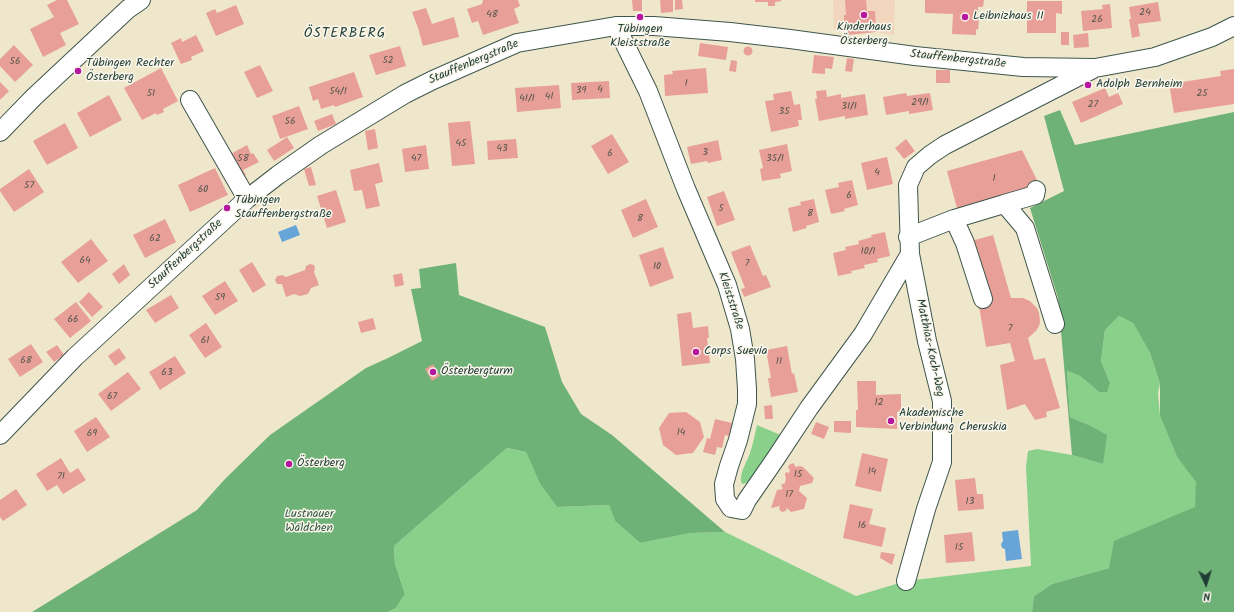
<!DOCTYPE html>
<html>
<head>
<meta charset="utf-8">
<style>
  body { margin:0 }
  #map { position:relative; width:1234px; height:612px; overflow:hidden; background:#efe7cc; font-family:Kalam,sans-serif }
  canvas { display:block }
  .north { position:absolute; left:1186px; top:564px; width:40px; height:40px; -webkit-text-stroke:3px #fbf7ec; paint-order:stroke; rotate:176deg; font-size:11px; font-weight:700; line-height:16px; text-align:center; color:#1f3d34 }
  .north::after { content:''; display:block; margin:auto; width:14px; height:18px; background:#1f3d34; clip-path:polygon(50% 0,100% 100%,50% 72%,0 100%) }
</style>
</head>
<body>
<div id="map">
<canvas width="1234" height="612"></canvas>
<div class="north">N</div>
</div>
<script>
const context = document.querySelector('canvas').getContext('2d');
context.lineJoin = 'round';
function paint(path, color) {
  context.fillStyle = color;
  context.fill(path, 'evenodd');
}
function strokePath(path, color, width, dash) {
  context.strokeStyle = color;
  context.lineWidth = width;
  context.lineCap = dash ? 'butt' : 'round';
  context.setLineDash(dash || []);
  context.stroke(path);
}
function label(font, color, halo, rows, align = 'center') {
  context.font = font + ' Kalam,sans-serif';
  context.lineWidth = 3;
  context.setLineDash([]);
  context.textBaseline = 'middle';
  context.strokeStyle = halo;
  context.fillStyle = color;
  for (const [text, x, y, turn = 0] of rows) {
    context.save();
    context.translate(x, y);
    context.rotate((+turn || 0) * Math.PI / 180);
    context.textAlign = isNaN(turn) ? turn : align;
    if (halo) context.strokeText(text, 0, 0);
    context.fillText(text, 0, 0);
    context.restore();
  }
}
const built = new Path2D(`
  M833,0H895L894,35L876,32L848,35L847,29H834Z`);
const green = new Path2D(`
  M1119,316L1133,323L1150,353L1160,384L1158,393L1160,416L1177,457L1196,481V507L1109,568L1052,584L1034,596L1032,612H388L396,608L405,594L395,564L394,546L507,448L526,452L540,484L557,507L609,505L615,521L640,543L691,533L725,532L856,596L906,581L1031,566L1026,467L1028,451L1037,449L1072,455L1103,464L1089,425L1070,417L1067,371L1080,376L1099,392L1110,383L1101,361L1105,330Z
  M757,425L783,436L756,476L747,483L742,484C738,475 747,462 750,453C753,444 755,434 757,425Z`);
const forest = new Path2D(`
  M1060,110L1075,145L1234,112V612H1032L1034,596L1052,584L1109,568L1114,541L1195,507L1196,482L1177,457L1160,416V384L1150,353L1133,323L1119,316L1105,330L1101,361L1110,383L1107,392H1099L1080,376L1067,371L1070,417L1089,425L1107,435L1103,464L1072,455L1058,298L1030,208L1064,191L1044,116Z
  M456,263L459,295L545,327L562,382L581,414L612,435L725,532L691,533L640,543L615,521L609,505L557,507L540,484L526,452L507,448L394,546L395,564L405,594L396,608L388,612H32L197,510L225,479L270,435L366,368L388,358L422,341L411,289L421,288L419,269Z`);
const water = new Path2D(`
  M296,225L300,235L282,242L278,232Z
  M1018,530L1022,559L1006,561L1005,549L1002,548L1001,544L1003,541L1002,532Z`);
const building = new Path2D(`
  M57,0H67L79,24L60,33L66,45L43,57L30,29L54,17L47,5Z
  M483,0H518L520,6L514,9L519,23L483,35L478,21L472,23L467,9L482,4Z
  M632,0H642V11H633Z
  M660,0H673V12L661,13Z
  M675,0H682L683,9L675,10Z
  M755,0H781V1L775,2V6H768V2H755Z
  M845,0H866L867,11H875L876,32L848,35L847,22H844V15H846Z
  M925,0H984L983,7H978L977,19H979L978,30L976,29V35L952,34L953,14L925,13Z
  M1027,1H1062V14L1056,13V33H1027Z
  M1158,2L1161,21L1138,24L1140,36L1132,38L1129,19H1131L1129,7Z
  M1110,4L1112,28L1083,31L1081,11L1103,9L1102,5Z
  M236,5L244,24L216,36L206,13L215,9L217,13Z
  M426,8L432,24L454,17L459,37L423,46L418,28L412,12Z
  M1061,32H1069V45H1061Z
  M1088,33L1089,47L1074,48L1073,35Z
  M196,35L204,51L191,57L192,60L181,64L171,43L181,38L182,42Z
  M700,43L728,47L726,60L698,56Z
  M14,45L33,65L15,82L0,66V59Z
  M400,46L406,66L376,75L369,55Z
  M743.5 51a4.5 4.5 0 1 1 9 0a4.5 4.5 0 1 1-9 0Z
  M814,55L834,57L832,69L825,68V74L812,73Z
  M847,58L854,59L852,72L845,71Z
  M731,60L737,61L736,72L729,71Z
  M260,65L273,91L257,98L244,72Z
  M161,68L178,101L163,109L164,112L157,115L156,113L142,120L124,88Z
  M706,68L708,93L665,96L664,75L673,74L672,71Z
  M1234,69V104L1174,113L1169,84L1221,76L1220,71Z
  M936,70H950V83H936Z
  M354,72L363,97L335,107L334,105L321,109L318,99L313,101L309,87Z
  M609,81L610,98L572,100L571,83Z
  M0,82L9,91L0,100Z
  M559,85L561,108L517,112L515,88Z
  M1105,88L1109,97L1118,93L1123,104L1081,123L1072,102Z
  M826,90L827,97L841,94V98L865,94L868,115L845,119V116L819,121L815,99H817L816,91Z
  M791,91L794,105L800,104L802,120H798L799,126L771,132L765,101L774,100L773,94Z
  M906,93L907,96L930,93L933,110L909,114V111L886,115L883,97Z
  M109,95L122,120L90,137L77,113Z
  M299,106L308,129L280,139L272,116Z
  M332,114L336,124L318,131L314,121Z
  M470,121L475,164L452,166L448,123Z
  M65,123L78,148L47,165L33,141Z
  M375,129L378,148L368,150L365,131Z
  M612,134L629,162L608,174L591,146Z
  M287,137L294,148L274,161L267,150Z
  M516,139L518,158L488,160L487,141Z
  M906,139L915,151L904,159L895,148Z
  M718,140L722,160L708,163L707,161L691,164L687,147Z
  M787,144L792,171L780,174L781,178L762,181L760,169L763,168L759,150Z
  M247,145L251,154L253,153L259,162L243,170L246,175L238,178L227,156Z
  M426,145L429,169L405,172L402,149Z
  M1022,150L1041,188L958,212L947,171Z
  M887,157L893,184L867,190L861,163Z
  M379,163L383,182L375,184L380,206L366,209L362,190L354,191L350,170Z
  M311,167L316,185L309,186L304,169Z
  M215,168L228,195L190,212L178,185Z
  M29,169L44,192L14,212L0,191V189Z
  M852,180L858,205L844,209L845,211L831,214L825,190L839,187L838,183Z
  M336,190L346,222L327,228L317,196Z
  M724,191L735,220L717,226L707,197Z
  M646,199L658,227L633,238L621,210Z
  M814,199L819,222L806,226L807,228L793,232L788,208L801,205L800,202Z
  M165,219L176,242L145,258L133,235Z
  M885,232L890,256L877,259L878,262L864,265L865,268L851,271L852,273L838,276L833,253L846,250L845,247L859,244L858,241L872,237L871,235Z
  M993,235L1011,298H1023L1030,301L1037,308L1039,313L1040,322L1039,326L1036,331L1028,338L1034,360L1045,358L1060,408L1046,412L1047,417L1035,420L1025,404L1007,410L1000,365L1015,361L1010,343L986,347L978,300L971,241Z
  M91,239L108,261L78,283L61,262Z
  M750,245L763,276L766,275L771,287L744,297L741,289L745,288L731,252Z
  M663,247L674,278L650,287L639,255Z
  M252,262L266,285L253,293L239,270Z
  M124,264L130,275L119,284L112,274Z
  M310,264L314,265L315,269L314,272L319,285L311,288L308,294L300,296L294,294L286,297L282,284H277L275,280L277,276L282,275L286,277L305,270L306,266Z
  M402,273L404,285L395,287L393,275Z
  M225,281L238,301L215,315L202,296Z
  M89,292L103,307L92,317L79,302Z
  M171,295L179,308L155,323L146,310Z
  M76,302L91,321L70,338L54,319Z
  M691,312L693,328L708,326L709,338H707L710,363L682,366L677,314Z
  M373,318L376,329L361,333L358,322Z
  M206,323L222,347L205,358L189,335Z
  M31,344L43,362L20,377L8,359Z
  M57,345L64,355L54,362L46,352Z
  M787,346L792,374L794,373L798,392L771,397L768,378H771L766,350Z
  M119,348L126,358L115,366L108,356Z
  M175,356L186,373L160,390L149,372Z
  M433,364L440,376L432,381L425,369Z
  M128,372L141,389L111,411L98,394Z
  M857,381H876V395L901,394V411L897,412V429L856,427V410H858Z
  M772,405L773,419H765L764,406Z
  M686,412L700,422L704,437L693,453L676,455L663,445L659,428L669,413Z
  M96,417L110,437L87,452L74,431Z
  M715,419L732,423L729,436L725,435L722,448L717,447L715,455L703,452L707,438L710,439Z
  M834,421H851V433L834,432Z
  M816,422L829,427L824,439L811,434Z
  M862,453L888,459L881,492L855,486Z
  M61,458L70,473L78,468L86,480L63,494L57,485L47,491L36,474Z
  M793,463L796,467L800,466L803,467L814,478L812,483L800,486L799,491L807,498L804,509L791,512L787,508L786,511L782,512L779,509L780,506L771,508L777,490L783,489L781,485L785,483L786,477L785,476V474L786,472L789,473L790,470L788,468L789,465Z
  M975,478L977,494H983L984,509L958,511L955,480Z
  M16,489L27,505L3,521L0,517V500Z
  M850,504L873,509L869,524L886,528L882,547L843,538Z
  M972,532L975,561L946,563L944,535Z
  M881,552L895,554L892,565L880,558Z`);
const minor = new Path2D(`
  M616,26L648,91L686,189L727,285L740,329L745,359L747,389V404L738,440L729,466L724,484L725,499L731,508L742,510L747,500L776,458L809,408L863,334L910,254
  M190,100L247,199
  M0,132L34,97L128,9L141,0
  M1004,204L1035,195L1036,190
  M954,219L965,243L983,299
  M908,237L954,219L1004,204L1009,209L1025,228L1055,324
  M0,435L75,357L247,199L278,175L321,145L405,94L433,80L517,43L616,26H654L730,32L790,39L915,56L1023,67L1095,68L1155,57L1212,37L1234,26
  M906,581L926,509L942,462V401L927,341L910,254L908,185L916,167L930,155L945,145L1093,69`);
const markers = [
  [864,15,4,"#b5179e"],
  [640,17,4,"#b5179e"],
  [965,17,4,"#b5179e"],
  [78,71,4,"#b5179e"],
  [1088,85,4,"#b5179e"],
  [227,208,4,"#b5179e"],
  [696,352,4,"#b5179e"],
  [433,372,4,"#b5179e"],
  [891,421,4,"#b5179e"],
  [289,464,4,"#b5179e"]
];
const numberNames = [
  ["24",1145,13],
  ["48",492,15],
  ["26",1097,20],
  ["52",388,61],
  ["56",15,62],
  ["1",686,84],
  ["4",600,90],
  ["39",581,91],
  ["54/1",338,92],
  ["51",151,94],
  ["25",1202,94],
  ["41",549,97],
  ["41/1",527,99],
  ["29/1",920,103],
  ["27",1093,105],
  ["31/1",849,107],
  ["35",784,112],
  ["56",290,122],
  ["45",461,144],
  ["43",502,149],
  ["3",705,153],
  ["6",610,154],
  ["58",243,159],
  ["47",416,159],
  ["35/1",775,159],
  ["4",877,173],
  ["1",994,179],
  ["57",29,186],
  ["60",203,190],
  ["6",849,196],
  ["5",721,209],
  ["8",810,214],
  ["8",640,219],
  ["62",155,239],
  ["10/1",868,252],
  ["64",85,261],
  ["7",747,264],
  ["10",657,267],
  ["59",220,298],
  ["66",73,320],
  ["7",1010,329],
  ["61",205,341],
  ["68",26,361],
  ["11",779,362],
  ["63",167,373],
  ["67",112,397],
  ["12",879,403],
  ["14",681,433],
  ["69",92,434],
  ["14",872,472],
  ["15",798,475],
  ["71",61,477],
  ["17",789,495],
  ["13",970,502],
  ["16",862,526],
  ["15",959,548]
];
const poiNames = [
  ["Leibnizhaus II",973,17],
  ["Kinderhaus",864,28,"center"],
  ["Österberg",864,42,"center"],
  ["Tübingen",640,30,"center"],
  ["Kleiststraße",640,44,"center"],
  ["Tübingen Rechter",86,64],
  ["Österberg",86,78],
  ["Adolph Bernheim",1096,85],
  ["Tübingen",235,201],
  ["Stauffenbergstraße",235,215],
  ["Corps Suevia",704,352],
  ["Österbergturm",441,372],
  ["Akademische",899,414],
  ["Verbindung Cheruskia",899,428],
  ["Österberg",297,464]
];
const streetNames = [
  ["Stauffenbergstraße",958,60,6],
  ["Stauffenbergstraße",474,63,-23],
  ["Stauffenbergstraße",186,255,-43],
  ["Kleiststraße",730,301,72],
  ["Matthias-Koch-Weg",929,348,78]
];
const parkNames = [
  ["Lustnauer",309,515],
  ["Wäldchen",309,529]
];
const quarterNames = [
  ["ÖSTERBERG",345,35]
];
paint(built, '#f1d5bc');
paint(green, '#89d08b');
paint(forest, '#6eb277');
paint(water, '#67a5d9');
paint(building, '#e89f97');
strokePath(minor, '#3e564b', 20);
strokePath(minor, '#fff', 18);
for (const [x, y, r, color] of markers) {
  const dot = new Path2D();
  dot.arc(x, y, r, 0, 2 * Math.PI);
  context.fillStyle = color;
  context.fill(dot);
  strokePath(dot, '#fbf7ec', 1.5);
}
label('10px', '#51564d', null, numberNames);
label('12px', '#1f3d34', '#fbf7ec', poiNames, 'left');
label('12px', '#1f3d34', '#fbf7ec', streetNames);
label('12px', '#345a45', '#fbf7ec', parkNames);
context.letterSpacing = '1px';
label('14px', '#1f3d34', '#fbf7ec', quarterNames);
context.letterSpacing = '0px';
</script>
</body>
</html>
